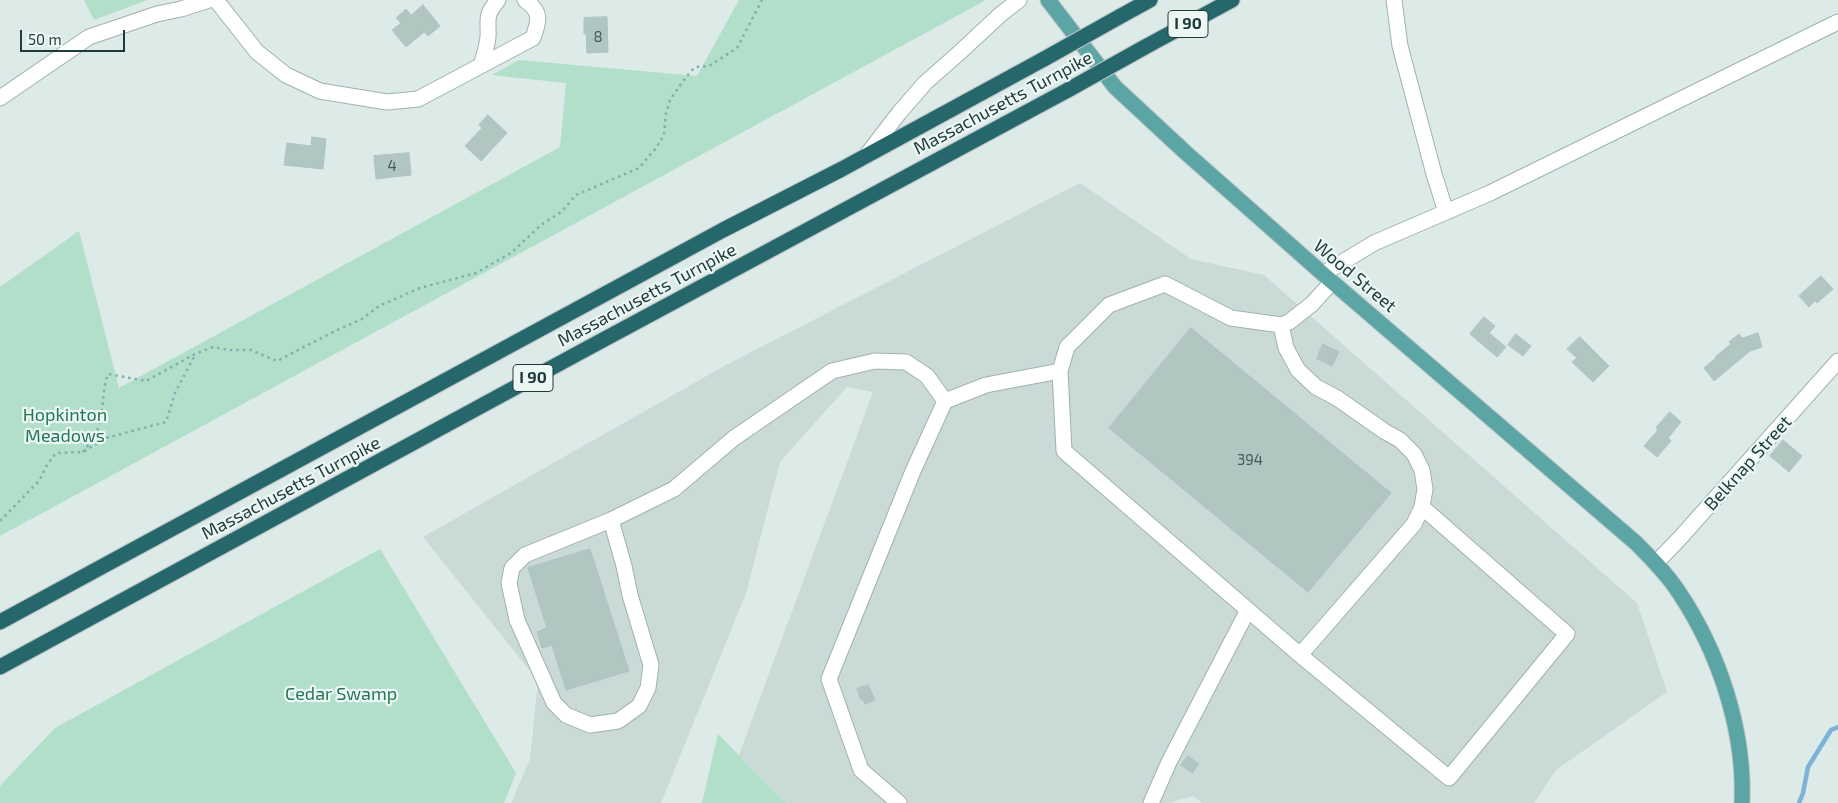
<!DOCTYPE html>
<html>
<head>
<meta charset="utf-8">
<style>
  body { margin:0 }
  #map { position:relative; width:1838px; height:803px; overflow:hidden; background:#dceae8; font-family:"Exo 2",sans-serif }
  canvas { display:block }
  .scale { position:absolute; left:20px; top:30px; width:105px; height:22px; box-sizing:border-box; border:2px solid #1d3b3a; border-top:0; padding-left:6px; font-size:15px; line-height:18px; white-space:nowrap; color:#1d3b3a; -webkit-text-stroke:4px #ecf7f4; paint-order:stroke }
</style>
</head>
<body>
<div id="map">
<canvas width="1838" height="803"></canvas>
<div class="scale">50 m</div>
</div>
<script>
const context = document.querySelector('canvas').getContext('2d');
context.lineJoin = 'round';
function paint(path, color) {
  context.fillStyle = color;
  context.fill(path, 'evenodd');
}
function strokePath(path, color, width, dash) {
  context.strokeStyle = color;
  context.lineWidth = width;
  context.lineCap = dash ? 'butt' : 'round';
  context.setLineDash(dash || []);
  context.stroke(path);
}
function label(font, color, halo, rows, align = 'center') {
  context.font = font + ' "Exo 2",sans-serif';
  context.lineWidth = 4.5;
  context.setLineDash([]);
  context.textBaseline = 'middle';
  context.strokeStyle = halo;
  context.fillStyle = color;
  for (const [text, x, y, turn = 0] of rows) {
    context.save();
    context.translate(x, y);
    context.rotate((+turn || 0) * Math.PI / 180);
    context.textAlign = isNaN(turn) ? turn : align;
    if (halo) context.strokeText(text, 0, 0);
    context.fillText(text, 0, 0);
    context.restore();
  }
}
const built = new Path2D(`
  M1080,183L1191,259L1264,275L1637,603L1667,692L1556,770L1534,803H1202L1193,796L1169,803H786L739,755L873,392L847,387L780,462L746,593L661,803H511L530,759L538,681L423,537L726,365Z`);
const green = new Path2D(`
  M84,0H147L94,20Z
  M739,0H986L0,536V287L79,231L119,388L560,147L566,83L492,75L519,60L697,76Z
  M380,549L516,773L504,803H0V786L55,728Z
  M718,734L786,803H702Z`);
const stream = new Path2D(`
  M1799,803L1803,793L1808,767L1831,730L1838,727`);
const building = new Path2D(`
  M423,5L440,26L428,36L424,32L406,47L392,30L401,23L396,18L406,9L411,15Z
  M607,17L608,52L587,53L586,33L584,34V18Z
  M488,115L507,133L481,161L465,146L482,128L479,125Z
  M312,137L326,139L323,169L284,165L287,143L311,146Z
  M409,153L411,175L376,179L374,156Z
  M1821,276L1833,289L1817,303L1815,301L1809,307L1799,296Z
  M1484,317L1495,326L1489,333L1506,347L1497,357L1470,334Z
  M1191,328L1391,493L1308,592L1109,428Z
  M1758,333L1762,347L1750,351L1714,381L1704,368L1716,358L1715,357L1731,344L1729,342L1739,334L1742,338Z
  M1516,334L1531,346L1523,356L1508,345Z
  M1580,337L1609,366L1593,382L1572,362L1577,358L1567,349Z
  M1323,344L1339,352L1332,366L1317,359Z
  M1670,412L1681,422L1668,438L1671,441L1657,457L1644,446L1658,430L1656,428Z
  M1783,440L1802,456L1789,472L1770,456Z
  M590,549L629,671L566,690L552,645L542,648L537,632L547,628L528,568Z
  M868,685L875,700L865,704L863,699L861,700L857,689Z
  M1188,756L1199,764L1192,773L1181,765Z`);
const path = new Path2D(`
  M83,452C88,445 95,437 98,428C105,410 101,393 108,374L146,381L195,354L213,347L229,350H251L277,361L335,331L362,319L379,306L420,288L476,273L511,253L541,225L561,212L576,195L639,168L656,148L664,135L666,113L670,100L681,84L691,71L696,67L709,66L737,48L762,0
  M0,521L39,481L47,465L56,453L83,452L106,438L166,422L175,393L195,355`);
const minor = new Path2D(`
  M216,0L257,52L286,75L320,91L387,102L418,99L533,38C539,20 542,12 525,0
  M1394,0L1400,46L1434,174L1446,212
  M481,65C484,56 487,47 488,37C489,18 484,17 498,0
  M0,98L89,37L157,14L181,9L209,0
  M866,156L899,113L925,83L959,53L1001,14L1019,0
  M1323,274L1374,243L1490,193L1838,22
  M1060,371L1064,451L1300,655L1414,524L1422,507L1425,489L1422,470L1414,454L1400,440L1384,431L1337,398L1316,387L1298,370L1286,348L1281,325
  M611,520L525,555L512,568L509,583L517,620L554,703L566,715L590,725L618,721L639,706L648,688L651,665L630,595L624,566L611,520L674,489L734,438L832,371L875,361L906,362L927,376L945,401
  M1656,563L1680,538L1838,361
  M1300,655L1449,778L1567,634L1422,507
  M899,803L861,770L829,679L913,471L945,401L986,385L1060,371L1067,347L1109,305L1165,284L1231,318L1281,325L1289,322L1312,304L1332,282
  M1151,803L1169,762L1248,610`);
const major = new Path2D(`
  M1048,0L1115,87L1185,152L1323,274L1636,543C1651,558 1666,573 1678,591C1719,652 1745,730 1742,803`);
const highway = new Path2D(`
  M1119,17L1150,0
  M1145,47L1232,0
  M0,622L723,230L842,169L1044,59
  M0,667L588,348L1068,90`);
const highwayBridge = new Path2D(`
  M1044,59L1119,17
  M1068,90L1145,47`);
const numberNames = [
  ["8",598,37],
  ["4",392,166],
  ["394",1250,460]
];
const shields = [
  [1188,24,40],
  [533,378,40]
];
const shieldNames = [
  ["I 90",1188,24],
  ["I 90",533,378]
];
const streetNames = [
  ["Massachusetts Turnpike",1003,103,-28],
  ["Wood Street",1355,276,40],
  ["Massachusetts Turnpike",647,295,-28],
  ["Belknap Street",1748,463,-48],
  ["Massachusetts Turnpike",291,488,-28]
];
const parkNames = [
  ["Hopkinton",65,415],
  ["Meadows",65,436],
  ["Cedar Swamp",341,694]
];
paint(built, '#cadad7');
paint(green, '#b2dfc9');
strokePath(stream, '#7db3d7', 4.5);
paint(building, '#b1c5c1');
strokePath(building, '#aec4c1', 1);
strokePath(minor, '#9fb2b0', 17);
strokePath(major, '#bbc4c4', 17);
strokePath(highway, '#bbc4c4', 17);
strokePath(path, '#79b2ae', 2.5, [2.5, 4]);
strokePath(minor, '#fff', 15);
strokePath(major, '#5ba5a4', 15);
strokePath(highway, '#25676a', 15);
strokePath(highwayBridge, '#bbc4c4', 17, []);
strokePath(highwayBridge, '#25676a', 15);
label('15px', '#425e5c', null, numberNames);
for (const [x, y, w] of shields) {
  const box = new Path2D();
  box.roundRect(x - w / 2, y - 13.5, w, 27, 4);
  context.fillStyle = '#ecf7f4';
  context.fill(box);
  strokePath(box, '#1d3b3a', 1);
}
label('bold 16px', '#1d3b3a', null, shieldNames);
label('18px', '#1d3b3a', '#ecf7f4', streetNames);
label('18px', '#237657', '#ecf7f4', parkNames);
</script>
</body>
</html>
